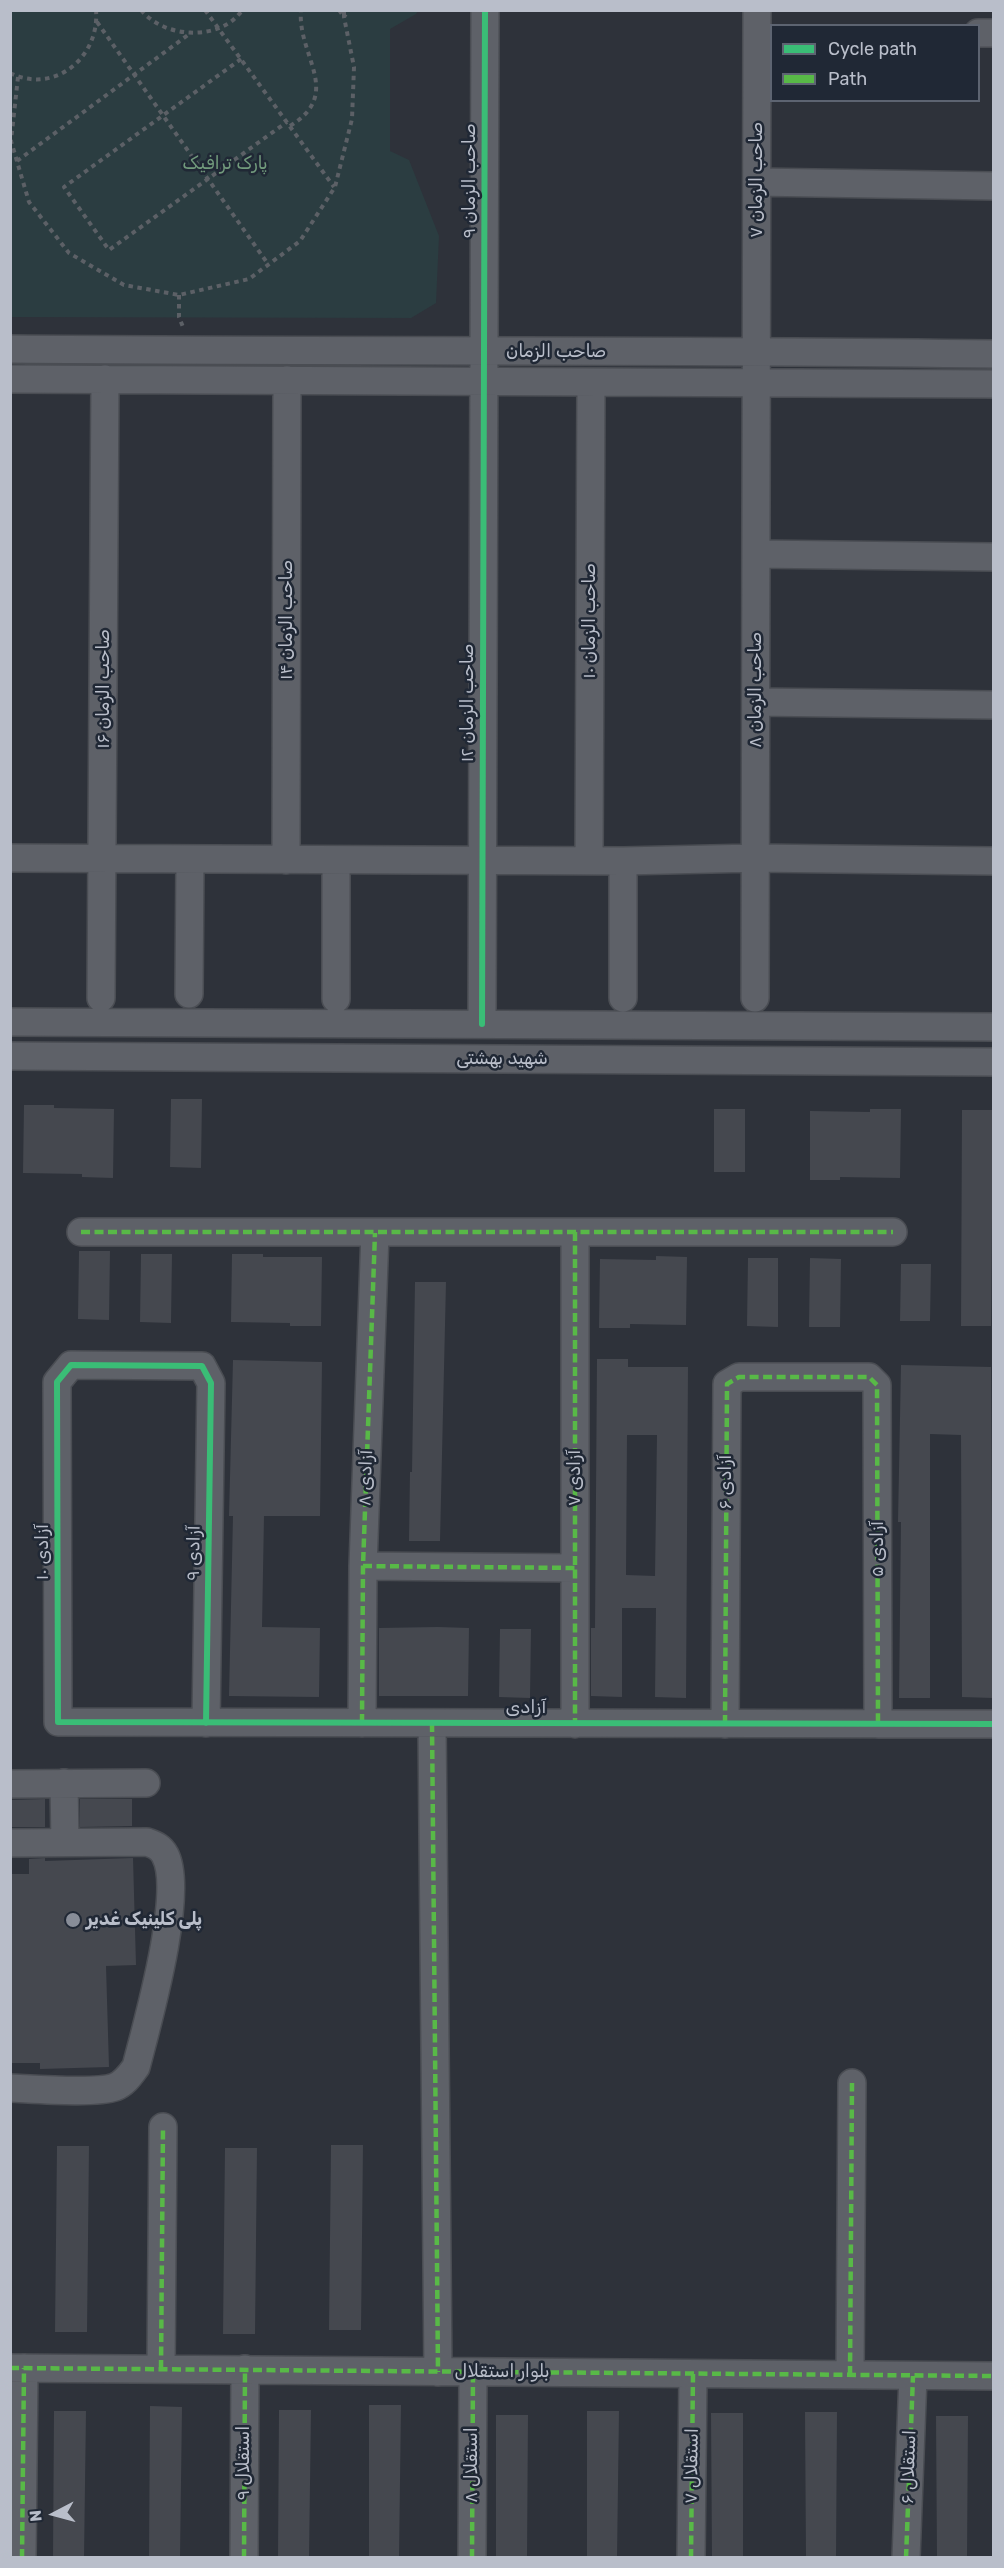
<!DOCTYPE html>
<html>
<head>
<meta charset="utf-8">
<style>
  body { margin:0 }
  #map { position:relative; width:1004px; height:2568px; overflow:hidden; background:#2e323a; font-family:Rubik,sans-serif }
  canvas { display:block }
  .frame { position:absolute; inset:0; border:12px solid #b9beca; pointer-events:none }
  .legend { position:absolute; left:770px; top:24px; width:210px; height:78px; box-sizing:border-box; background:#202835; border:2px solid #5d6471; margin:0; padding:8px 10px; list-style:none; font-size:18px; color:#b9beca }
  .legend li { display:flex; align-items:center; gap:12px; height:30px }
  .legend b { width:30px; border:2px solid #5d6471 }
  .north { position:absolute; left:24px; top:2484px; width:60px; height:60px; -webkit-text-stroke:4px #202835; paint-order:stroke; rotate:264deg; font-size:16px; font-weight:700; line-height:24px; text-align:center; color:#b9beca }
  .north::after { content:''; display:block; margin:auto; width:21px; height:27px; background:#b9beca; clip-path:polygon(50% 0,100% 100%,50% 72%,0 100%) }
</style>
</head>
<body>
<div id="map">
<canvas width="1004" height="2568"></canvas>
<div class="frame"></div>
<ul class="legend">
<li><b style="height:8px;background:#3abd76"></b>Cycle path</li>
<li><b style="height:8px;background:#58b947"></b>Path</li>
</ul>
<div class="north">N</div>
</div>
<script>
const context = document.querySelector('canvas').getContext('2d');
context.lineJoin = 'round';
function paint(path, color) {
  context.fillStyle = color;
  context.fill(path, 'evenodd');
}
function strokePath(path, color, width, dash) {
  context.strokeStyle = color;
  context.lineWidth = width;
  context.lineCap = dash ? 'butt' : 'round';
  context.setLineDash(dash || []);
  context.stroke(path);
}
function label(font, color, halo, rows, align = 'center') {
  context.font = font + ' Rubik,"Noto Sans Arabic",sans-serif';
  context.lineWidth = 5;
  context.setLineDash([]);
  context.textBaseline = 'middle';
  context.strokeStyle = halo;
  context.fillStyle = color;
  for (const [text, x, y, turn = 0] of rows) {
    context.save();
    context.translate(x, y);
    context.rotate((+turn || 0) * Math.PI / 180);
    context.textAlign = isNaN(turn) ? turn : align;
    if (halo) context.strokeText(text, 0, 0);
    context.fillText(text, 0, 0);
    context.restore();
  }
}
const green = new Path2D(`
  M11,10L418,11L416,14L390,29V151L409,160L439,236L436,303L411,318L11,317Z`);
const building = new Path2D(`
  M171,1099H202L201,1168L170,1167Z
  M24,1105H54V1108L114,1109L113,1178L82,1177V1174L23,1173Z
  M714,1109H745V1172H714Z
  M870,1109H901L900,1178L840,1177V1180H810V1111L870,1112Z
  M962,1110H993L991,1326H961Z
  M79,1251H110L109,1320L78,1319Z
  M141,1254H172L171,1323L140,1322Z
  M232,1254H263V1257H322L321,1326H290V1323L231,1322Z
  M656,1256L687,1257L686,1325L630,1324V1328H599L600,1259L656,1260Z
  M748,1258H778V1327L747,1326Z
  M810,1258L841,1259L840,1327H809Z
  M901,1264H931L930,1321H900Z
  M415,1282H446L440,1541H409L410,1472H412Z
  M597,1359H628V1367H688L686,1698L655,1697L656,1608H622V1697L591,1696V1628H595ZM627,1435H657L655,1576L626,1575Z
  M233,1360L322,1362L320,1516H264L262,1627L320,1628L319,1697L229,1696L233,1516H229Z
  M901,1365L991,1367L993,1698L962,1697L961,1435L930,1434V1698H899L901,1522H898Z
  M438,1627L469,1628L468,1696H379V1628Z
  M500,1629H531L530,1698L499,1697Z
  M45,1799V1827H10V1800Z
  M80,1799H132V1826L80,1827Z
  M45,1858V1861L133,1858L136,1965L106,1966L109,2067L40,2069V2063H10V1874H29V1859Z
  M331,2145H363L361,2330H329Z
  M57,2146H89L87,2332H55Z
  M225,2148H257L255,2334H223Z
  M369,2405H401L399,2558H369Z
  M150,2406L182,2407L180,2558H149Z
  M279,2410H311L309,2558H278Z
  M54,2411H86L84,2558H53Z
  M587,2411H619L617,2558H587Z
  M805,2412H837L836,2558H806Z
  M711,2413H743V2558H712Z
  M496,2415H528L527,2558H496Z
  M936,2416H968L967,2558H937Z`);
const path = new Path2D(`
  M141,10C161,34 202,40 229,23C234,20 238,15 243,10
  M205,10L334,187
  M339,10L344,17V10
  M97,22L268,264
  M241,59L64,187L109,250L287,122
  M10,73C55,95 100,57 96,10
  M18,77L11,141L29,202L69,253L124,285L179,295L249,279L300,241L335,187L352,119L354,67L344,17L348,10
  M290,126C344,93 297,56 301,10
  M17,161L192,32
  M179,295V317L183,327`);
const minor = new Path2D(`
  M978,33H994
  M757,182L994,186
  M10,349C338,352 666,349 994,354
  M10,379L994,384
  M756,554L994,557
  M756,702L994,705
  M10,858L623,861L755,858L994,861
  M286,860L287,380
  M589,861L591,382
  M189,994L190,859
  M101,998L105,379
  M623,998V861
  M755,998L757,10
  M336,999V860
  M10,1022L994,1027
  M482,1024L485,10
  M10,1056L994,1062
  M81,1232H893
  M575,1232V1724
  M363,1566L575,1568
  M206,1723L211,1383L202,1366L71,1365L57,1382L58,1722L994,1724
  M362,1723L363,1566L375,1233
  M432,1723L438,2372
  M725,1724L727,1384L739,1377H869L877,1385L878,1724
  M64,1783L65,1842
  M10,1784L146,1783
  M10,1843L147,1842C155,1845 161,1847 165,1855C185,1892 147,2024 136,2067C130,2075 125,2083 115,2087C96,2094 34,2089 10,2088
  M10,2368L994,2376
  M161,2369L163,2127
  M850,2375L852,2083
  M22,2558L24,2368
  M244,2558L245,2369
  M472,2558L473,2372
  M691,2558L693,2374
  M906,2558L913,2376`);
const quiet = new Path2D(`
  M81,1232H893
  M575,1232V1724
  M363,1566L575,1568
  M362,1723L363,1566L375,1233
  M432,1723L438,2372
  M725,1724L727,1384L739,1377H869L877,1385L878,1724
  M10,2368L994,2376
  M161,2369L163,2127
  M850,2375L852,2083
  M22,2558L24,2368
  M244,2558L245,2369
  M472,2558L473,2372
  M691,2558L693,2374
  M906,2558L913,2376`);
const cycleway = new Path2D(`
  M482,1024L485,10
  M206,1723L211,1383L202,1366L71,1365L57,1382L58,1722L994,1724`);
const markers = [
  [73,1920,8,"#888d98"]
];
const parkNames = [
  ["پارک ترافیک",225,164]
];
const streetNames = [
  ["صاحب الزمان ۷",757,180,-90],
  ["صاحب الزمان ۹",470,181,-90],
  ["صاحب الزمان",556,352],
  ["صاحب الزمان ۱۴",287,620,-90],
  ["صاحب الزمان ۱۰",590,621,-90],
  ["صاحب الزمان ۱۶",104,689,-90],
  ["صاحب الزمان ۸",756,690,-90],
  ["صاحب الزمان ۱۲",468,703,-90],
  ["شهید بهشتی",502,1059],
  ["آزادی ۸",366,1478,-88],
  ["آزادی ۷",575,1478,-90],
  ["آزادی ۶",726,1482,-90],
  ["آزادی ۵",878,1549,-90],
  ["آزادی ۱۰",43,1552,-90],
  ["آزادی ۹",194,1553,-89],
  ["آزادی",526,1708],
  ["بلوار استقلال",502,2372],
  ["استقلال ۹",244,2463,-90],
  ["استقلال ۸",472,2465,-90],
  ["استقلال ۷",692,2466,-89],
  ["استقلال ۶",909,2467,-88]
];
const poiNames = [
  ["پلی کلینیک غدیر",86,1920]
];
paint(green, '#2b3d41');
paint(building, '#45484f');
strokePath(minor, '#4a4d53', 30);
strokePath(path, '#5c6066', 4, [4.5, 4.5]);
strokePath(minor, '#5e6168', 27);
strokePath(quiet, '#58b947', 4.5, [9, 4.5]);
strokePath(cycleway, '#3abd76', 6);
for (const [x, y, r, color] of markers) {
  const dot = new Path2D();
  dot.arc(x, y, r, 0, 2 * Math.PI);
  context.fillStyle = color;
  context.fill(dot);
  strokePath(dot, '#202835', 2);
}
label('18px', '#719a7c', '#202835', parkNames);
label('18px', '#b9beca', '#202835', streetNames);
label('bold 18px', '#b9beca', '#202835', poiNames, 'left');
</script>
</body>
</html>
